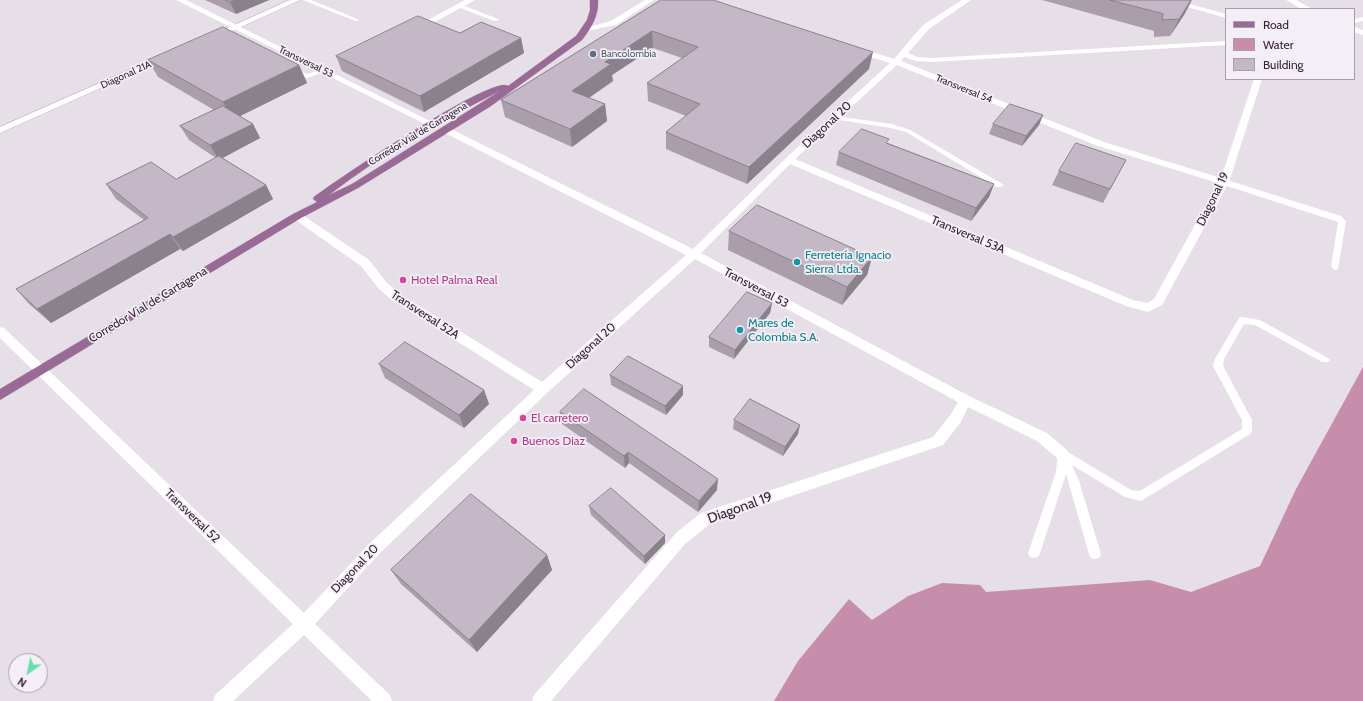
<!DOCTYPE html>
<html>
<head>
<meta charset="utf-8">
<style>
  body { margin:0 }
  #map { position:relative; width:1363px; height:701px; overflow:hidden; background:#e7dfe8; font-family:Cabin,sans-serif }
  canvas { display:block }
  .legend { position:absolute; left:1225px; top:8px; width:130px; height:72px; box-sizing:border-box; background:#f4eff6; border:1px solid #a89da9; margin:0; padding:5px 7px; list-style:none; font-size:12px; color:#362335 }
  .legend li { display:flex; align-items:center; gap:8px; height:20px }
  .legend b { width:20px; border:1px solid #a89da9 }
  .north { position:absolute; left:8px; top:653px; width:40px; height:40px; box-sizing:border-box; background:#f4eff6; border:1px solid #a89da9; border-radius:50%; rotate:213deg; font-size:11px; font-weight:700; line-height:16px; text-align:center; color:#362335 }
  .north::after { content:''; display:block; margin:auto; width:14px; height:18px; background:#67dfab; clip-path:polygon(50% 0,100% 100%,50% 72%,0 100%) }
</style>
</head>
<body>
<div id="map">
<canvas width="1363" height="701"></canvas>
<ul class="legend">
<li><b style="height:5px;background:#986a95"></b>Road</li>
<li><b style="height:11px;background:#c78eac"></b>Water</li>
<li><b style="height:11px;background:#c4b8c6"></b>Building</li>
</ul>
<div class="north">N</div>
</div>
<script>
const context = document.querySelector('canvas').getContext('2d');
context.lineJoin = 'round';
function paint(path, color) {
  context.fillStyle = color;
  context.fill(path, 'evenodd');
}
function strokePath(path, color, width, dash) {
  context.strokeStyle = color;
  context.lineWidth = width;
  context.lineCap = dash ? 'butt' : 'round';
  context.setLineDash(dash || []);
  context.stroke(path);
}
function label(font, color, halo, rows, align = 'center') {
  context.font = font + ' Cabin,sans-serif';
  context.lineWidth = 3.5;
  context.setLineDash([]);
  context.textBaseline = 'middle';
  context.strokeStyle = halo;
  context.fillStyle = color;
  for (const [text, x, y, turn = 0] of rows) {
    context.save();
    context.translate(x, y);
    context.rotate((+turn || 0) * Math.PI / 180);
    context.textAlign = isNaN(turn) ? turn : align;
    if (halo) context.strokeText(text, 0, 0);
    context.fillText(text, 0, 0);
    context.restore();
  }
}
const water = new Path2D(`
  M1363,367V701H774L798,661L849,599L872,620L908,596L942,583L980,585L986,592L1150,580L1191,592L1260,566L1296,489Z`);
const lane = new Path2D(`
  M303,0H311L360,20L355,21Z
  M460,4L498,19L499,20L494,21L458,7L457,6Z
  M292,67L307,74L324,69L327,71L307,78L290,70L289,69Z
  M835,116L892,124L910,130L1004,185L1000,187H997L906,132L891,128L833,119V117Z
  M1221,180H1227L1341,216L1346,221L1338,269L1335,270L1331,267L1338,222L1221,184Z
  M1242,317L1260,320L1328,358L1330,360L1328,362H1322L1255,325L1244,324L1224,359L1223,366L1252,420V431L1250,434L1141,501L1125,497L1072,465L1079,481L1101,554L1099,558L1095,559L1091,558L1089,554L1066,474L1040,553L1038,557L1034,558L1030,557L1028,553L1056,472L1058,451L1062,450L1066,451L1131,490L1140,491L1242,429V420L1213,366L1215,359L1239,318Z`);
const street = new Path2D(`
  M176,0H186L436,124L435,126H429Z
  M465,0H475L420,30L413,28Z
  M645,0H654L616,25L586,31L582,29L611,21Z
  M962,0H971L929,29L908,53L917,57L932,58L1226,41V45L932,62L916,61L904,57L901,61L1104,142L1221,178L1254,79H1262L1229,182L1162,305L1148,312L1126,306L790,164L701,253L969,396L1047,433L1067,450L1069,454L1067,458L1062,460L1057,458L1037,441L968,407L961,422L943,445L711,523L686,543L551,701H532L534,695L676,533L701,513L933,437L951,414L958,402L695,259L547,393L379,554L315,624L390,695L392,701H372L304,635L233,701H213L215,695L293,624L0,338V327L4,328L304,613L369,544L534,390L392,300L379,289L361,266L293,218L292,216L293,214H301L369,260L387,283L400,294L542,382L686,255L443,132V128H449L693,249L786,158L890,63L854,52V48H860L894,59L923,25ZM897,65L1098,146L1218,183L1154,299L1147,303L1133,300L795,159Z
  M1163,0H1175L1226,14V18Z
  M1286,0H1296L1312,9H1302Z
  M1363,17V21L1354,23V19Z
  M1354,27L1363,30V35L1354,32Z`);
const secondary = new Path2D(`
  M290,0H300L217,38L210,36Z
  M163,55L170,57L0,133V127Z`);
const primary = new Path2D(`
  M590,0H598C599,16 591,28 582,40L491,106L358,188L301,218L0,400V389L293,214L317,202L313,199L314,197C335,181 493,74 508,86L576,36L587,20L590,10ZM500,91L352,184L329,195C382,154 440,121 500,91Z`);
const wall = new Path2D(`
  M205,0H269L236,14Z
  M661,0L869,69L747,184L666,149V132L686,116L648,101L647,83L682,58L653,48L612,75L613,81L589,98L605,104L607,121L572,147L505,117L501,100Z
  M1042,0H1192L1184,15L1170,36L1154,37V31Z
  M460,33L521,38L524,53L424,112L342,71L336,56Z
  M148,60L299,65L307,83L240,116L253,124L260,138L222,158L266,185L273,199L183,251L180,249L51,323L29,304L16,289L144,220L116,199L106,184L176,179L216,158L189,140L180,126L214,110L158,77Z
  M1043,115L1039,125L1022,146L989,134L993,124Z
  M888,143L994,184L989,197L971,221L836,165L839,152Z
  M1126,160L1103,203L1052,185L1059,171Z
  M729,231L872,257L867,275L842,305L728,250Z
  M772,303L770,313L734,359L709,347V337Z
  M379,364L484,390L489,404L464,428L385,378Z
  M610,375L683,395L666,415L611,385Z
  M560,412L717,490L698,512L629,463L625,468L562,424Z
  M734,420L798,434L783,456L733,429Z
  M589,506L665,535V543L645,564L591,515Z
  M547,555L552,570L477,652L401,584L391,570Z`);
const shadedWall = new Path2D(`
  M234,0H269L236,14L230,2Z
  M1192,0L1184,15L1170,36L1179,19Z
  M652,31L653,48L612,75L613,81L574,108L572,91L605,62Z
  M521,38L524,53L424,112L420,96Z
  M873,52L869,69L747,184L749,167Z
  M299,65L307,83L232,120L223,102Z
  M605,104L607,121L572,147L570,129Z
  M1043,115L1039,125L1022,146L1026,136Z
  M253,124L260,138L219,160L210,145Z
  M994,184L989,197L971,221L976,208Z
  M266,185L273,199L183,251L173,237Z
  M170,234L180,249L51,323L37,309Z
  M872,257L867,275L842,305L847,287Z
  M772,303L770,313L734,359L735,350Z
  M683,386V395L666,415L665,406Z
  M484,390L489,404L464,428L459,415Z
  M800,425L798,434L783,456L785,447Z
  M628,452L629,463L625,468L624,456Z
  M718,479L717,490L698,512L699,501Z
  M665,535V543L645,564L644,556Z
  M547,555L552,570L477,652L469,640Z`);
const building = new Path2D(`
  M226,0H234L230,2Z
  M661,0H713L873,52L749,167L666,132L700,104L647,83L698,47L652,31L605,62L611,64L572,91L605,104L570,129L501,100Z
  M1110,0H1191L1179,19L1162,20L1163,14Z
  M418,16L460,33L481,22L521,38L420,96L336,56Z
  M223,27L299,65L223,102L148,60Z
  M1010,104L1043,115L1026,136L993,124Z
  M223,106L253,124L210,145L180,126Z
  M862,129L889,139L886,143L994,184L976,208L839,152Z
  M1076,143L1126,160L1110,189L1059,171Z
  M219,156L266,185L173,237L170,234L37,309L16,289L148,218L106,184L151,162L176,179Z
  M757,205L872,257L847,287L729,231Z
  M747,292L772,303L735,350L709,337Z
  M405,342L484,390L459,415L379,364Z
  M628,356L683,386L665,406L610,375Z
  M584,389L718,479L699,501L628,452L624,456L560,412Z
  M750,399L800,425L785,447L734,420Z
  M611,488L665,535L644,556L589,506Z
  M471,494L547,555L469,640L391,570Z`);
const markers = [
  [593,54,4,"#5c6f8a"],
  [797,262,4,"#0f9aa8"],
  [403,280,4,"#d1479c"],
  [740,330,4,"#0f9aa8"],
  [523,418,4,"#d1479c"],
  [514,441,4,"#d1479c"]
];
const farServicenames = [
  ["Bancolombia",601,54]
];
const farStreetnames = [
  ["Transversal 53",306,62,26],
  ["Diagonal 21A",126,75,-24],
  ["Transversal 54",964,89,22],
  ["Corredor Vial de Cartagena",418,134,-31]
];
const streetNames = [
  ["Diagonal 20",827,125,-43],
  ["Diagonal 19",1213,199,-64],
  ["Transversal 53A",968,235,23],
  ["Transversal 53",756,288,28],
  ["Corredor Vial de Cartagena",148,305,-31],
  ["Transversal 52A",425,315,33],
  ["Diagonal 20",591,346,-42],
  ["Transversal 52",192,516,44],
  ["Diagonal 20",355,569,-46]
];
const cultureNames = [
  ["Ferretería Ignacio",805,255],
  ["Sierra Ltda.",805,269],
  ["Mares de",748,323],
  ["Colombia S.A.",748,337]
];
const hotelNames = [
  ["Hotel Palma Real",411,280],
  ["El carretero",531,418],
  ["Buenos Diaz",522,441]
];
const nearStreetnames = [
  ["Diagonal 19",740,508,-20]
];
paint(water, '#c78eac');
strokePath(secondary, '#c6b4c7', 1);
strokePath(primary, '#c3bdc2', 1);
paint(lane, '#fff');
paint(street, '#fff');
paint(secondary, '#fff');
paint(primary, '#986a95');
paint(wall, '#a99eaa');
paint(shadedWall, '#89818b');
paint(building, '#c4b8c6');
strokePath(building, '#89818b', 1);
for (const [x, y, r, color] of markers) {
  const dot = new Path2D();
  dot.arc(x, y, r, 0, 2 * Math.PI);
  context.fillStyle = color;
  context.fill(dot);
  strokePath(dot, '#f4eff6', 1.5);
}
label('10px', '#4e5e75', '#f4eff6', farServicenames, 'left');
label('10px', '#362335', '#f4eff6', farStreetnames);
label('12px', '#362335', '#f4eff6', streetNames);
label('12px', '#0d838f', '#f4eff6', cultureNames, 'left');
label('12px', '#b23c85', '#f4eff6', hotelNames, 'left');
label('14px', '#362335', '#f4eff6', nearStreetnames);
</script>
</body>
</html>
